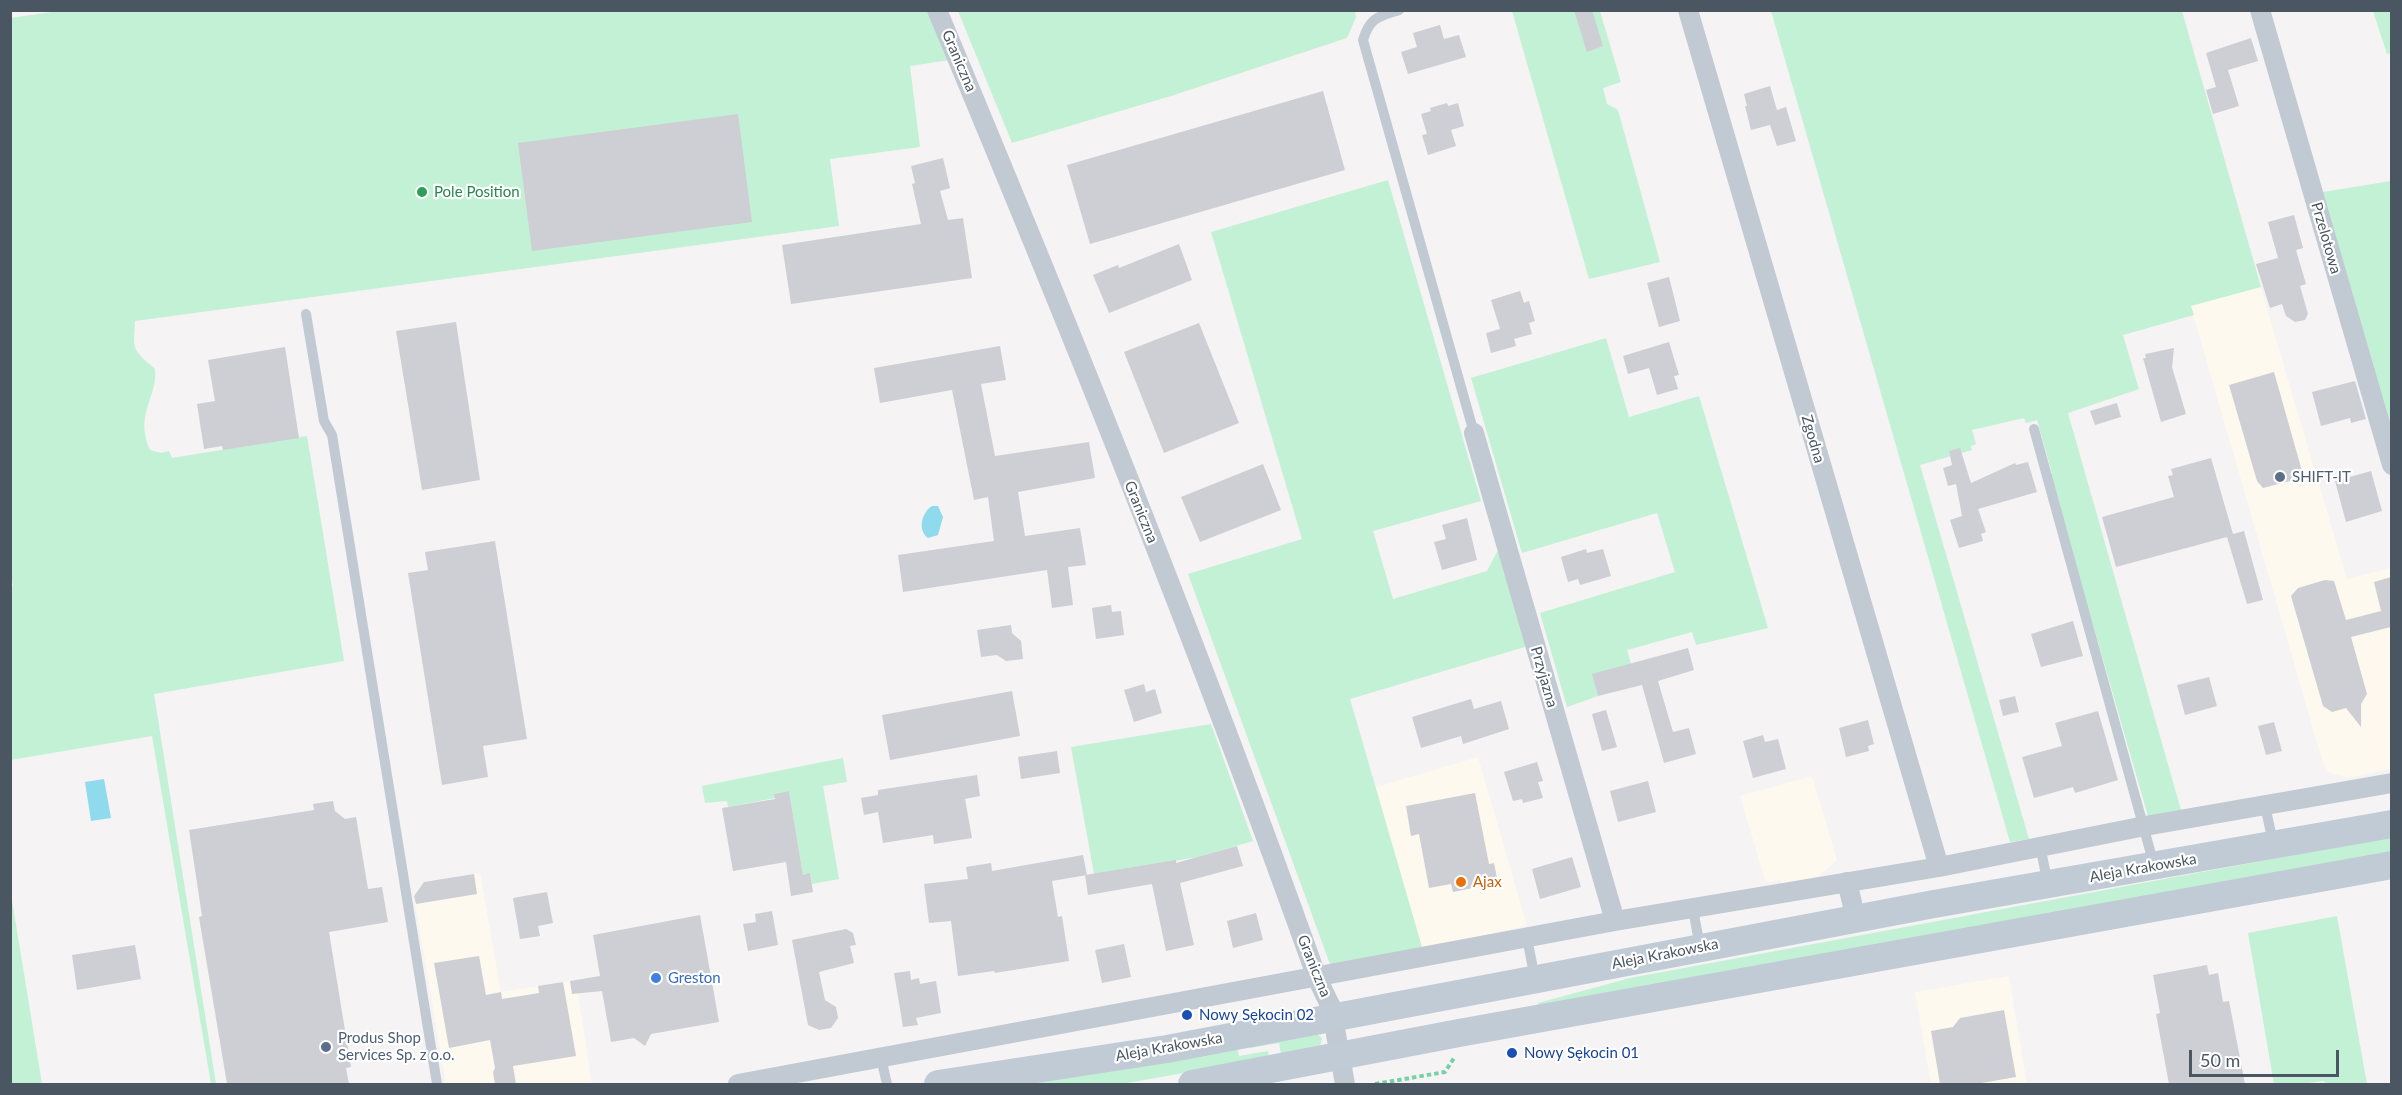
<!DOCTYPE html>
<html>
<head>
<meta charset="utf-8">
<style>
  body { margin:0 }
  #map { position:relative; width:2402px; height:1095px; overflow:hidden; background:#f5f3f3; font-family:Lato,sans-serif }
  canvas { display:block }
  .frame { position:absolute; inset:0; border:12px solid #4a5661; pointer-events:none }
  .scale { position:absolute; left:2189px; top:1050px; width:150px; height:27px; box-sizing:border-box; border:3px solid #4a5661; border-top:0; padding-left:8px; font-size:18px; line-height:21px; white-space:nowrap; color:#4a5661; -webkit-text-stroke:4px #fff; paint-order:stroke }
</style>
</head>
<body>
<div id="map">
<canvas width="2402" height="1095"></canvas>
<div class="frame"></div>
<div class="scale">50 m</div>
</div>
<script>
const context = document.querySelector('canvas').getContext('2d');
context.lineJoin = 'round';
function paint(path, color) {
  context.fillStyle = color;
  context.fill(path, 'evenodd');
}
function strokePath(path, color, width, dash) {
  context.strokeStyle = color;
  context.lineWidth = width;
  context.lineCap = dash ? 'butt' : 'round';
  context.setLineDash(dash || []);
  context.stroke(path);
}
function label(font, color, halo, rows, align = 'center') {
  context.font = font + ' Lato,sans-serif';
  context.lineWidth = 4.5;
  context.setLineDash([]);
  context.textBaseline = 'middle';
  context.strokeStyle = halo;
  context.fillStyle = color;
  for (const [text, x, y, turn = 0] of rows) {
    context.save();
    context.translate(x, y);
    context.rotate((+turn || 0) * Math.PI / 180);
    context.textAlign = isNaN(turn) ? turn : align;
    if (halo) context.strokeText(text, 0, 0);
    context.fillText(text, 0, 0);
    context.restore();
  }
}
const commercial = new Path2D(`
  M2246,238L2347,579L2391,568V769L2347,778L2328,772L2322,760L2176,255Z
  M1478,757L1527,926L1422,947L1376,787Z
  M1812,776L1837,860L1819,876L1782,884L1780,880L1769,882L1765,880L1740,796Z
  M480,873L501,992L576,980L592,1084H446L414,896L424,882Z
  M2009,976L2027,1084H1931L1915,992Z`);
const green = new Path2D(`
  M66,10H929L950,60L910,66L920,147L830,159L839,226L135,321C133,352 132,348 155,369C158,397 134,414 150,450L161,453L169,451L172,458L307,436L344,661L154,694L216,1084H211L152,736L11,760L10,587L13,586L10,567V18Z
  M1355,11L1356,17L1347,38L1171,96L1012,143L958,11Z
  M1512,11H1600L1621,82L1603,88L1607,104L1618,110L1660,262L1589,279Z
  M1771,11H2182L2261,287L2191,306L2194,315L2123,335L2139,389L2068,413L2181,810L2148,816L2050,475L2052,473L2037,420L2026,423L2024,418L1972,430L1976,444L1971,446L1972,450L1920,465L2029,839L2010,842Z
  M2373,11H2391V53L2387,54Z
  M1388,180L1481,501L1373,531L1393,599L1487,571L1497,552L1500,550L1528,646L1350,699L1422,947L1331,967L1188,574L1302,539L1211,232Z
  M2391,181V435L2323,192Z
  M1606,338L1629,417L1699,396L1768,628L1696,645L1692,632L1627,650L1631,664L1593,675L1598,696L1567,707L1540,613L1675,572L1657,513L1522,553L1471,378Z
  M1211,724L1253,841L1198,857L1094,874L1071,747Z
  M843,758L847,782L823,786L839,879L812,884L810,874L803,875L789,791L774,794L775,798L728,807L727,801L705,803L702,786Z
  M2391,837V852L1539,1006L1538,1003L1630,978Z
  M11,894L42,1084H11Z
  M2337,916L2367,1084H2328L2323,1081L2300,1084H2274L2248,933Z
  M1316,1033L1322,1038L1320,1047L1281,1054L1279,1043L1250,1048L1249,1045Z
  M1237,1047L1239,1056L1268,1051L1269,1058L1121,1084H1026Z`);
const water = new Path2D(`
  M932,506H938L943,517L938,535L928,538C917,530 922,512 932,506Z
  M104,779L111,818L91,821L85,782Z`);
const building = new Path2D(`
  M1574,10H1592L1603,46L1587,52Z
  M1440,25L1444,39L1459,35L1466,57L1408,74L1401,52L1417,47L1413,33Z
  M2251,38L2258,61L2228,70L2239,106L2213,114L2206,90L2216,87L2206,53Z
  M1770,86L1777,110L1786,107L1796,141L1777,146L1770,125L1751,130L1745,106H1747L1744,94Z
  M1323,91L1345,170L1090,244L1067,165Z
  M1447,103L1448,106L1458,103L1464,126L1451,130L1456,146L1428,155L1422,135L1427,134L1421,114L1431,111L1430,108Z
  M738,114L752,222L532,251L518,143Z
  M943,158L950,188L940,191L948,220L963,218L972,278L791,304L782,245L921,224L912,184L915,183L911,166Z
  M2294,215L2303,248L2296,250L2306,284L2300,286L2308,314L2305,320L2295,322L2286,316L2282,304L2270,308L2256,264L2278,258L2268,222Z
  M1179,244L1192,280L1109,313L1093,275L1118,265L1119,268Z
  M1669,277L1680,321L1659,327L1647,283Z
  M1520,291L1524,303L1529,301L1535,321L1529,323L1532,334L1514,339L1516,346L1491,353L1486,333L1500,329L1491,300Z
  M456,322L480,480L422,490L396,331Z
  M1199,323L1239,423L1164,453L1124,352Z
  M1669,342L1679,375L1674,376L1678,389L1657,395L1649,368L1628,374L1623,356Z
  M1000,346L1006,380L981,384L995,456L1089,442L1095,478L1018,492L1025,536L1080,528L1086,565L1068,567L1073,605L1052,608L1047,570L903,592L898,555L994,541L988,497L974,500L952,390L880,403L874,368Z
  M285,347L299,438L223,450L222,446L204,449L197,404L215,401L208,360Z
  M2174,348L2172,367L2186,414L2161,422L2143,358H2146L2145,354Z
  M2274,372L2302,471L2298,479L2263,488L2257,481L2229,385Z
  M2355,381L2366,419L2351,423L2350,418L2321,426L2312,392Z
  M2117,403L2121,417L2095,425L2090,411Z
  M1960,448L1971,483L2015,463L2016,465L2028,462L2037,492L1978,509L1986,532L1981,534L1983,541L1959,548L1950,520L1962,516L1956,484L1948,486L1943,468L1952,465L1949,451Z
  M2211,458L2233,534L2244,531L2263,600L2247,604L2227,537L2116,567L2102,517L2174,497L2168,476L2173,475L2171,469Z
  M1263,464L1281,510L1200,542L1181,497Z
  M2371,471L2382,511L2346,522L2335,481Z
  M1467,518L1477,560L1442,570L1434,542L1446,539L1442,525Z
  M495,541L527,739L483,746L488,777L442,785L408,573L428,570L425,552Z
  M1586,549L1587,553L1603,549L1611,576L1580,585L1578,579L1568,582L1561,557Z
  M2391,577V627L2351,637L2367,694L2361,704V727L2346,708L2332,712L2323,706L2291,596L2298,588L2325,580L2334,581L2346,620L2381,611L2374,582Z
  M1111,605L1112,612L1121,611L1124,635L1096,639L1092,608Z
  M2073,621L2083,656L2041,667L2031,634Z
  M1011,625L1012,633L1021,641L1023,659L1006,661L997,655L981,657L977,630Z
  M1688,648L1694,670L1658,681L1673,732L1689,728L1696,754L1664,763L1642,685L1598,696L1592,674Z
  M2209,677L2217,706L2185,715L2177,685Z
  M1144,684L1146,692L1155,689L1162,713L1134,722L1124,690Z
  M1012,691L1020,736L890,760L882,715Z
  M2015,696L2019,712L2003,716L1999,700Z
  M1471,699L1474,709L1501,701L1509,729L1463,744L1461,736L1421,748L1412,717Z
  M1606,710L1617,747L1602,751L1592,714Z
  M2098,711L2118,780L2075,793L2073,787L2034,798L2022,757L2062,746L2055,723Z
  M1868,720L1874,744L1868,746L1869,751L1846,757L1839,728Z
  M2274,722L2282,751L2266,755L2258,726Z
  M1763,735L1765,742L1778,739L1786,769L1753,778L1743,741Z
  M1057,751L1060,773L1021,779L1018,757Z
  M1537,762L1543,781L1538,782L1543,798L1523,803L1522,799L1513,801L1504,772Z
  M977,775L980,796L965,799L972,838L934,844L933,835L883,843L878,812L864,815L861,798L878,795V790Z
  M1648,781L1656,812L1618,822L1610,791Z
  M789,791L803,875L810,873L813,892L791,896L786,862L733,871L722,808L775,799L774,794Z
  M1475,793L1489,864L1494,863L1498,883L1453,892L1451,884L1429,888L1419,834L1411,836L1406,806Z
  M333,801L335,811L345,819L356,817L368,889L382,887L388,922L329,932L351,1067L346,1068L349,1084H227L199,917L202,916L189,830L314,810L313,804Z
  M1237,846L1243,866L1180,883L1194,945L1166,951L1152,884L1088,895L1085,875L1176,860V863Z
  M1083,855L1087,875L1052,881L1058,917L1062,916L1069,961L995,973L994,971L958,976L951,921L929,923L924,884L968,879L966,867L991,863L992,871Z
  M1572,857L1581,887L1540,899L1532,869Z
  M474,874L477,894L416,904L414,896L424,882Z
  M547,892L553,923L538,926L540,936L520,939L513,898Z
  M772,911L778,945L748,951L743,924L756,922L755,914Z
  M1256,913L1263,940L1233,948L1227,921Z
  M700,915L719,1022L651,1034L645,1046L634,1038L611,1042L602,991L572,994L570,981L600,976L593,935Z
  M846,929L853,933L856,945L850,946L854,963L819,972L825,1000L836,1007L838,1018L831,1028L819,1030L808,1025L792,940Z
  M1124,944L1131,977L1102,983L1095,950Z
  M135,945L141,979L77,990L72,955Z
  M479,956L486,995L501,992L502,999L539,993L538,986L563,982L576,1056L513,1066L516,1084H495L493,1072L495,1068L490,1040L449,1048L434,963Z
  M2207,965L2209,975L2218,973L2223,1002L2229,1001L2245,1084H2169L2156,1014L2160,1013L2153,975Z
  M910,971L911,980L919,978L920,984L936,981L941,1013L916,1018L918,1025L903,1027L894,973Z
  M2004,1010L2016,1077L1976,1084H1940L1931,1031L1953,1027L1960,1018Z`);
const path = new Path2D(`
  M1375,1084L1445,1072L1454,1058`);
const lane = new Path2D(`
  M1399,10C1378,17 1370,17 1363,40L1474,433
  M306,314L324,421L332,435L437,1084
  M2034,429L2154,865
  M2265,805L2273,843
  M2040,846L2048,884
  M1693,909L1700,947
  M1527,938L1535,979
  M881,1058L887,1084`);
const street = new Path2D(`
  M937,10C1071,330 1201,652 1317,978L1331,1007L1345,1084
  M1688,10L1939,867
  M2260,10L2392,465
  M1474,433L1615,921
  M1847,882L1856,919
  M738,1084L1615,921L1939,867L2145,826L2392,783`);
const secondary = new Path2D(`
  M938,1084L1167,1049L1934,904L2392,824
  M1192,1084L1459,1033L2392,865`);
const markers = [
  [422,192,6,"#2e9e5b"],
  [2280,477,6,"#5c6f8a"],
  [1461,882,6,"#e8710a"],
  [656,978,6,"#3f7fe0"],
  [1187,1015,6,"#1a4fb4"],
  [326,1047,6,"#5c6f8a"],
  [1512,1053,6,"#1a4fb4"]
];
const streetNames = [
  ["Graniczna",959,61,67],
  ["Przelotowa",2326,238,74],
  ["Zgodna",1813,439,74],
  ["Graniczna",1141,512,68],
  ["Przyjazna",1544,677,74],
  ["Aleja Krakowska",2143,868,-10],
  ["Aleja Krakowska",1665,954,-11],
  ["Graniczna",1314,966,68],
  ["Aleja Krakowska",1169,1047,-10]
];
const leisureNames = [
  ["Pole Position",434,192]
];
const serviceNames = [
  ["SHIFT-IT",2292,477],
  ["Produs Shop",338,1038],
  ["Services Sp. z o.o.",338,1055]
];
const foodNames = [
  ["Ajax",1473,882]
];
const shopNames = [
  ["Greston",668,978]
];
const transitNames = [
  ["Nowy Sękocin 02",1199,1015],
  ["Nowy Sękocin 01",1524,1053]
];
paint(commercial, '#fdf9ef');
paint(green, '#c3f1d5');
paint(water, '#90daee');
paint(building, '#cdcfd5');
strokePath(path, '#7ad0a6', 4, [4.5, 3]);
strokePath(lane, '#c1cad2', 10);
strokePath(street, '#c1cad2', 20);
strokePath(secondary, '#c1cbd6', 28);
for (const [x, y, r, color] of markers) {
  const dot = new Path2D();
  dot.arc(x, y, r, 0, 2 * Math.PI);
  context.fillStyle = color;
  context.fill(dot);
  strokePath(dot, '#fff', 2);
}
label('15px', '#4a5661', '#fff', streetNames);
label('15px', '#27864d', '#fff', leisureNames, 'left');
label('15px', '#4e5e75', '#fff', serviceNames, 'left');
label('15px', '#c56008', '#fff', foodNames, 'left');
label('15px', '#366cbe', '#fff', shopNames, 'left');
label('15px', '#164399', '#fff', transitNames, 'left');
</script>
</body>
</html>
